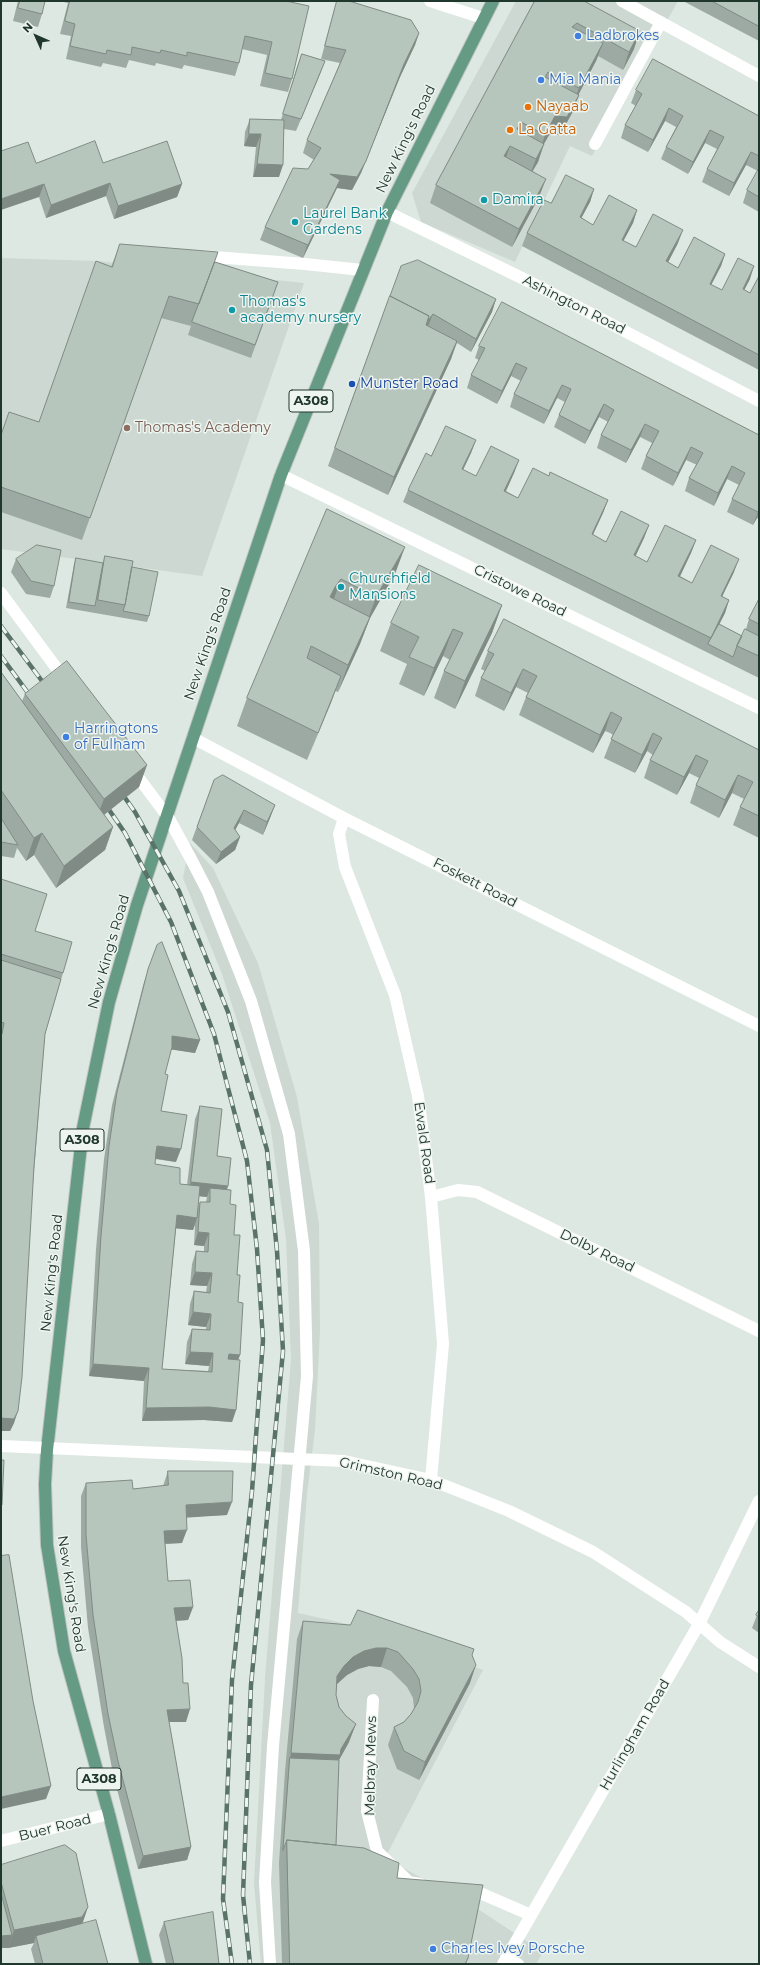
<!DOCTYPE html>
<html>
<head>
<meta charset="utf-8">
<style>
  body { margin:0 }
  #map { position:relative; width:760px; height:1965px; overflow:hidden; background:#dee8e2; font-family:Montserrat,sans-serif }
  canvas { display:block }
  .frame { position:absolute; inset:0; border:2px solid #20372d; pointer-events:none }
  .north { position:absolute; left:16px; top:16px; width:40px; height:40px; -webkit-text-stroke:3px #eef5f0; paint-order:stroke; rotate:315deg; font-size:11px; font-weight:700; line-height:16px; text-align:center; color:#20372d }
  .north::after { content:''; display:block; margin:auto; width:14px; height:18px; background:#20372d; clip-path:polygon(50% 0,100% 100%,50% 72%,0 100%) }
</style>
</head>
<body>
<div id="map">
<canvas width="760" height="1965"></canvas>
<div class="frame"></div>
<div class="north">N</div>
</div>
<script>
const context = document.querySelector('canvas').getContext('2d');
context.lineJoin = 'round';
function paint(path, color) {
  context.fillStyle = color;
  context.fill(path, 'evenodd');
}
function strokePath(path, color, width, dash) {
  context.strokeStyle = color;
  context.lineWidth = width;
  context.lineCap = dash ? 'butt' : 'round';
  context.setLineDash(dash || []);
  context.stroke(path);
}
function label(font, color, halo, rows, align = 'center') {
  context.font = font + ' Montserrat,sans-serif';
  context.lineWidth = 3;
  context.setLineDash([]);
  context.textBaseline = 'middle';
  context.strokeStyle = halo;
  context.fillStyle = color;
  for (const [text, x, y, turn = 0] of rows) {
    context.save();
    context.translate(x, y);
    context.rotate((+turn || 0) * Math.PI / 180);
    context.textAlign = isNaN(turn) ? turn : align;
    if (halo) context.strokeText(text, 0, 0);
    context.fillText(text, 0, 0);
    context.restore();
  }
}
const built = new Path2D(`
  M516,1H678L592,156L570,146L515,262L421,222L412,193Z
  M1,258L98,261L304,283L202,576L1,549Z
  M190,843L213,868L258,963L297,1097L319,1224L320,1331L315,1430L307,1494L298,1613L388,1633L483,1670L385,1858L475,1907L543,1952L536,1964H261L254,1883L265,1678L291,1359L286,1239L270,1123L222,974L183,878Z`);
const minor = new Path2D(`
  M430,1L483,18
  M622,1L759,76
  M595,144L661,22
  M387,212L530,282L759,401
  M201,256L305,264L362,270
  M281,475L759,708
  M1,593L66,681
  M193,738L344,818L759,1026
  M132,769L168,817L191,859L208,892L251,1001L289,1134L304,1251L307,1376L273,1746L265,1882L270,1964
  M344,818L339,834L345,867L395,995L418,1096L431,1197L443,1344L431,1480
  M431,1197L458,1190L477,1192L759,1331
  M1,1446L344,1461L431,1480L509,1511L593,1552L686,1612L720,1642L759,1667
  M373,1700L367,1811L377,1851L409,1882L420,1884
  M1,1841L109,1814
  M465,1891L480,1893L531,1915
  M506,1958L518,1964
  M503,1964L699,1624L759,1501`);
const major = new Path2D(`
  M146,1964L109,1814L64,1651L47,1545L45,1484L47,1450L83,1128L109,1002L137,905L281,475L387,212L493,1`);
const rail = new Path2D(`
  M1,626L48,689
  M1,656L34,701
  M118,788L135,812L179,891L228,1012L267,1150L277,1251L283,1351L251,1685L243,1895L250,1964
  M103,801L125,833L171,922L214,1034L247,1161L257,1249L263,1340L252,1491L232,1680L223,1899L232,1964`);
const wall = new Path2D(`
  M18,1H45L42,14L38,27L13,21Z
  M59,1H286L292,79L288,92L260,86L267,55L242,49L239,63L235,76L184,65L182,69L156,63L155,66L129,60L126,68L103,63L101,67L66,59L71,36L60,34L68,3Z
  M337,1L419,33L415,45L400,77L361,173L352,190L337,188L303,258L260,240L265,227L308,169L314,160L303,153L307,140L340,63L321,59L334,11Z
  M535,1L634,49L623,70L598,56L596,61L578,95L572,113L560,135H549L544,143L538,162L532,172L539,197L512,247L430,203L436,185Z
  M683,1H759V41Z
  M302,54L325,61L320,74L296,131L284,129L279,177H253L256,147L244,146L245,132L250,119L281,120L297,67Z
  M636,90L759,116V212L743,203L747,190L758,171L746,165L729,196L702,182L707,169L717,149L705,143L688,174L661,159L666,147L676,127L665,121L648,152L621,138L625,125L636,106L631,103Z
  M36,163H103L182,184L177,197L114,219L106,196L46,218L39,197Z
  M594,189L590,202L581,218L593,225L637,210L633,223L623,241L636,247L678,243L668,262L678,268L725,254L721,266L711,285L722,290L750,279L744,290L750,293L759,276V370L522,246L527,233Z
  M120,244L215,262L278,282L251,358L188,335L191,326L161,318L82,540L1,512V435L39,422L111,267Z
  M496,299L492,312L471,352L457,343L451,359L388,495L328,466L388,301Z
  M479,346L759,435V519L757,518L753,525L727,512L732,499L739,485L727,479L714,506L685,491L689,478L697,465L686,460L673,486L641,469L646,456L652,443L640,437L626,463L597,448L601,435L608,422L599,417L585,444L554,427L559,415L565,402L557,398L544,424L510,407L514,394L521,381L511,376L497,404L467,388L471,375L479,360L475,358Z
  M476,440L471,453L463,470L476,476L519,460L514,473L506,491L518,498L549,476L608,500L603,513L593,535L606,542L649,525L644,538L635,556L647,562L696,540L691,553L680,576L692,583L734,572L722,597L729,600L725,613L719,624L742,636L746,629L749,619L759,599V678L403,502L408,490L431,456Z
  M327,509L395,574L370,618L360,644L338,692L335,691L307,760L237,726L247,698Z
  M105,556L132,567L149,616L147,622L66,608L74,564L76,558L103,563Z
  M16,559L54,586L50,598L26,594L11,572Z
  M502,605L492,633L455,709L434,698L444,671L450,660L443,656L424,696L399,684L407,664L380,651L391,623Z
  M488,651L759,750V838L733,825L740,807L744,799L732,793L719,818L690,803L696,785L699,778L689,773L677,795L644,778L650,760L653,755L647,751L635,773L604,758L613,735L610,733L605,731L593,753L519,715L526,697L528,693L516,687L504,711L475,696L481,678L485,671L481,669Z
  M1,672L22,701L25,694L147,765L139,787L104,815L113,827L105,850L56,888L34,855L26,861L17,848L14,858L1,856Z
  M214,780L275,805L270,818L263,835L239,823L235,830L240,837L235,850L216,864L192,840Z
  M1,879L35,931L63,973L45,1034L14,1423L10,1431H1Z
  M157,945L200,1040L195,1053L171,1049L165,1074L161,1111L176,1162L155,1159V1164L180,1184L187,1185L195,1119L200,1106L217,1156L228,1186L227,1190L230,1204L234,1235L238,1302L240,1355L238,1360L236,1410L232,1422L204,1420L142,1421L144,1381L89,1376L96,1249L104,1159L112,1105L144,982ZM199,1196L207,1197L206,1202H200L198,1207ZM195,1225L194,1245L204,1246V1252L196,1251L192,1264L190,1285L207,1286L206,1292L194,1291L190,1304L188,1325L206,1327V1330L192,1329L187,1342L185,1364L209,1366L208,1371L162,1369L176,1228L193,1230Z
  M168,1471L227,1515L186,1517L182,1543L165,1544L168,1581L193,1607L188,1620L176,1621L186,1722H169L191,1847L187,1860L138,1869L113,1774L104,1727L88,1628L81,1547V1496L86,1483L133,1489L163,1486Z
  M759,1610V1633L752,1628Z
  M303,1621L472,1655L470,1683L419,1780L397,1769L388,1745L394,1727L404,1722L411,1714L414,1709L413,1698L407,1687L391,1671L381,1667L369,1666L358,1669L347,1675L337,1684L336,1695L349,1742L339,1760L336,1845L397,1878L468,1958L466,1964H282L279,1863L285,1771L297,1639Z
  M1,1865L82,1924L108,1964H35L31,1949L34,1943L8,1948H1Z
  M164,1922L219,1964H166L159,1935Z`);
const shadedWall = new Path2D(`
  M640,31L634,49L623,70L629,52Z
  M419,33L415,45L400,77L361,173L352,190L337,188L303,258L330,174L404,64Z
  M603,43L596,61L572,107L579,88Z
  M325,61L320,74L296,131L301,119Z
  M579,95L572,113L560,135H549L539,153L545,135L555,116Z
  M669,108L665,121L648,152L653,140Z
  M710,130L705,143L688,174L693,162Z
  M249,134H261L256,147L244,146Z
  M544,144L538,162L529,177L536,159Z
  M510,146L504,164V156Z
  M751,152L746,165L729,196L734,183Z
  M257,164L283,165L279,177H253Z
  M546,179L539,197L512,247L519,229Z
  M110,183L106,196L46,218L51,205Z
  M44,184L39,197L1,210V199Z
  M182,184L177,197L114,219L118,206Z
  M594,189L590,202L575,230L580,217Z
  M637,210L633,223L617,253L622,240Z
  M683,230L678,243L662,274L666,261Z
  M725,254L721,266L705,297L710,284Z
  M754,266L750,279L738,302L743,289Z
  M496,299L492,312L471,352L476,339Z
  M433,314L428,326L423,334L428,321Z
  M457,341L451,359L388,495L394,477Z
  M516,363L511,376L497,404L502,391Z
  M562,385L557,398L544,424L549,411Z
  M604,404L599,417L585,444L590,431Z
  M645,424L640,437L626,463L631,450Z
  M476,440L471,453L457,482L462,469Z
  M691,447L686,460L673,486L678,473Z
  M519,460L514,473L500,504L504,491Z
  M732,466L727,479L714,506L718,493Z
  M608,500L603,513L587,547L592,534Z
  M759,510L757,518L753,525L758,512Z
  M649,525L644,538L630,568L634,555Z
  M696,540L691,553L674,589L678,576Z
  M405,547L395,574L370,618L360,644L338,692L348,665L366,625L376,597Z
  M739,559L734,572L716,609L721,596Z
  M341,579L331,607L330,597L335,587Z
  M729,600L725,613L709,645L708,644L711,638Z
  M502,605L492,633L455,709L465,681Z
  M453,629L443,656L424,696L434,668Z
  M523,669L516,687L504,711L511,693Z
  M341,676L331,703L307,760L318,733Z
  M611,712L605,731L593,753L600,735Z
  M653,733L647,751L635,773L642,755Z
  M696,755L689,773L677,795L684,777Z
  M147,765L139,787L95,822L104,799Z
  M738,775L732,793L719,818L725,800Z
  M275,805L270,818L263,835L267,822Z
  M244,810L239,823L229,841L234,828Z
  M113,827L105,850L56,888L64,866Z
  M42,833L34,855L26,861L34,838Z
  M240,837L235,850L216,864L221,852Z
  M172,1036L200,1040L195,1053L168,1049Z
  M157,1146L181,1149L176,1162L152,1158Z
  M191,1182L228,1186L223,1199L210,1188L207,1197L186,1195Z
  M177,1215L197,1218L193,1230L172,1228Z
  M198,1232L209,1233L204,1246L194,1245Z
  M195,1272L212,1273L207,1286L190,1285Z
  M193,1312L211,1314L206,1327L188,1325Z
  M190,1352L213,1353L209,1366L185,1364Z
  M229,1354L240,1355L235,1368L224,1367Z
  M93,1364L149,1368L144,1381L89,1376Z
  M209,1407L236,1410L232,1422L204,1420L142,1421L146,1408Z
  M18,1411L14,1423L10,1431H1V1418Z
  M232,1502L227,1515L181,1518L186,1505Z
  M187,1530L182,1543L159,1544L164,1531Z
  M193,1607L188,1620L170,1621L174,1608Z
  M376,1648H387L381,1667L369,1666L358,1669L347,1675L337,1684V1676L344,1666L353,1657L364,1651Z
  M476,1665L470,1683L419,1780L425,1762Z
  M190,1709L186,1722H162L167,1710Z
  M356,1724L349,1742L339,1760L334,1773L290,1758L291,1753L341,1749Z
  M51,1786L46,1799L1,1809V1797Z
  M191,1847L187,1860L138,1869L143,1856Z
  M88,1907L82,1925L36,1936L34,1943L8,1948L14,1930Z
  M12,1935L8,1948H1V1936Z`);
const building = new Path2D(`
  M20,1H45L42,14L18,8Z
  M70,1H286L309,6L292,79L265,73L272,42L245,36L239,63L187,52V56L161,50L160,53L132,47L131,55L107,50L106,54L70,46L75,24L65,21Z
  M337,1H349L411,20L419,33L404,64L366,161L357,177L330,174L340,180L308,245L265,227L293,168L308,169L321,148L307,140L346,50L325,46Z
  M535,1H584L640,31L629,52L577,23L572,27L603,43L579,88L548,72L545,77L579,95L567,117L555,116L545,135L521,122L517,129L544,144L536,159L510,146L504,156L546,179L519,229L436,185Z
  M712,1H759V26Z
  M302,54L325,61L301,119L283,114Z
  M653,59L759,116V156L751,152L734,183L707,169L724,137L710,130L693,162L666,147L683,116L669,108L653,140L625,125L642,94L636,90Z
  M250,119L284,120L283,165L257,164L261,134H249Z
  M95,141L103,163L167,141L182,184L118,206L110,183L51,205L44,184L1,199V151L28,142L36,163Z
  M759,168V197L747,190Z
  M566,175L594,189L580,217L593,225L609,195L637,210L622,240L636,247L653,214L683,230L666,261L678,268L694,237L725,254L710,284L722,290L738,258L754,266L743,289L750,293L759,276V355L527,233L544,200L551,203Z
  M120,244L218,252L199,304L169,296L90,518L1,487V435L9,412L39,422L96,261L112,267Z
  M418,260L496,299L476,339L433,314L428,321L429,316L390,296L401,266Z
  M215,262L278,282L255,345L192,322Z
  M390,296L429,316L426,325L457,341L394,477L335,448Z
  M502,302L759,435V510L758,512L732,499L745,473L732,466L718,493L689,478L703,453L691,447L678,473L646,456L659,431L645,424L631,450L601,435L614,410L604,404L590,431L559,415L571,389L562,385L549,411L514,394L527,368L516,363L502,391L471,375L485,348L479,346Z
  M446,426L476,440L462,469L476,476L491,446L519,460L504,491L518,498L533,468L549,476L550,472L608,500L592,534L606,542L621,511L649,525L634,555L647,562L665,525L696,540L678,576L692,583L711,545L739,559L721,596L729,600L711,638L408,490L426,453L431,456Z
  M327,509L405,547L376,597L341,579L335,587L330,597L370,617L348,665L311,646L307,658L341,676L318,733L247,698Z
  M37,545L61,550L54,586L31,581L16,559Z
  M105,556L133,561L125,605L98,600Z
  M76,558L103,563L95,606L69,602Z
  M419,565L502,605L465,681L444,671L463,633L453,629L434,668L409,657L419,637L391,623Z
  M132,567L158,572L149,616L123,611L125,605Z
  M759,599V624L749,619Z
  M504,619L759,750V816L740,807L753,782L747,779L738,775L725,800L696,785L708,761L696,755L684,777L650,760L662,738L653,733L642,755L611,739L622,718L617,715L611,712L600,735L526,697L537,676L523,669L511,693L481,678L494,654L488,651Z
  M719,624L742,636L737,646L733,657L708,644Z
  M745,629L759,636V656L737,646Z
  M67,661L147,765L104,799L25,694Z
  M1,672L113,827L64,866L42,833L34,838L1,790Z
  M223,775L275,805L267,822L244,810L234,828L240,837L221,852L197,827L214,780Z
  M1,818L18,845L1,842Z
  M1,879L47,894L35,931L72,942L63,973L1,954Z
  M162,942L200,1040L172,1036V1047L165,1074L168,1075L161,1111L187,1115L181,1149L157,1146L156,1152L155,1164L180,1168V1184L200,1186L197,1218L177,1215L162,1369L212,1372L213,1353L190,1352L192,1329L210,1330L211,1314L193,1312L194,1291L210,1293L212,1273L195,1272L196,1251L208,1252L209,1233L198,1232L200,1202H210V1188L231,1190L230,1204L236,1205L234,1235H240L237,1275H240L238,1302L243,1303L240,1355L229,1354L228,1359L240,1360L236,1410L209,1407L146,1408L149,1368L93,1364L101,1236L109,1146L117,1092L148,969L157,945Z
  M1,960L61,979L45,1034L34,1166L22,1377L18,1411L14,1419L1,1418V1034H2L4,1023L1,1022Z
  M200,1106L222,1109L217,1156L231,1158L228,1186L191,1182Z
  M1,1460H4L2,1505H1Z
  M168,1471H233L232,1502L186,1505L187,1530L164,1531L168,1581L190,1580L193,1607L174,1608L182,1658L183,1683H188L190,1709L167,1710L191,1847L143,1856L118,1761L108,1714L93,1615L86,1535V1483L132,1480L133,1489L168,1485Z
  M9,1555L33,1701L51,1786L1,1797V1556Z
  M358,1610L474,1649L472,1655L476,1665L425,1762L404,1751L394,1727L404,1722L411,1714L418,1702L421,1691L419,1679L413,1669L398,1652L387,1648H376L364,1651L353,1657L344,1666L337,1676L336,1695L339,1707L346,1716L356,1724L341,1749L340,1755L291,1753L303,1621L350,1625Z
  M759,1610V1617L756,1615Z
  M290,1758L339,1760L336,1845L287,1840L283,1850Z
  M287,1840L364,1848L399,1863L397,1878L483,1885L468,1958L465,1964H290Z
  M65,1845L76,1853L88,1907L82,1917L14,1930L1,1882V1865Z
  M1,1893L12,1935L1,1936Z
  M213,1912L219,1964H174L164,1922Z
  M96,1920L108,1964H43L36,1936Z`);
const markers = [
  [578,36,4,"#3f7fe0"],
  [541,80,4,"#3f7fe0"],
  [528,107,4,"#e8710a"],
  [510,130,4,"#e8710a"],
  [484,200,4,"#0f9aa8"],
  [295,222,4,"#0f9aa8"],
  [232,310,4,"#0f9aa8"],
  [352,384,4,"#1a4fb4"],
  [127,428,4,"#8d6e63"],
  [341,587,4,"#0f9aa8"],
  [66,737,4,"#3f7fe0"],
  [433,1949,4,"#3f7fe0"]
];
const shields = [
  [311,401,44],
  [82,1140,44],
  [99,1779,44]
];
const shieldNames = [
  ["A308",311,401],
  ["A308",82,1140],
  ["A308",99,1779]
];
const shopNames = [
  ["Ladbrokes",586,36],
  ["Mia Mania",549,80],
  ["Harringtons",74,729],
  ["of Fulham",74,745],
  ["Charles Ivey Porsche",441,1949]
];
const foodNames = [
  ["Nayaab",536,107],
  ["La Gatta",518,130]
];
const streetNames = [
  ["New King's Road",406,139,-64],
  ["Ashington Road",574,305,27],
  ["Cristowe Road",520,591,26],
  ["New King's Road",208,644,-71],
  ["Foskett Road",475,883,27],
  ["New King's Road",109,952,-74],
  ["Ewald Road",424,1143,82],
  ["Dolby Road",597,1251,26],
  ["New King's Road",52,1273,-84],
  ["Grimston Road",391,1474,13],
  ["New King's Road",71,1594,81],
  ["Hurlingham Road",635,1735,-60],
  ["Melbray Mews",371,1766,-89],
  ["Buer Road",55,1828,-14]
];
const cultureNames = [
  ["Damira",492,200],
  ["Laurel Bank",303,214],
  ["Gardens",303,230],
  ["Thomas's",240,302],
  ["academy nursery",240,318],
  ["Churchfield",349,579],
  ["Mansions",349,595]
];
const transitNames = [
  ["Munster Road",360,384]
];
const educationNames = [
  ["Thomas's Academy",135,428]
];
paint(built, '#ccd8d1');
strokePath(major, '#bcc3c0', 14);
strokePath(minor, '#fff', 12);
strokePath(major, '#659b85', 12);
strokePath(rail, '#5a7369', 4.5);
strokePath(rail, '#eef5f0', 3, [9]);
paint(wall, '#9daaa3');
paint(shadedWall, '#7f8b84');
paint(building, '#b6c6bd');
strokePath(building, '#7f8b84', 1);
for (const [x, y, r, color] of markers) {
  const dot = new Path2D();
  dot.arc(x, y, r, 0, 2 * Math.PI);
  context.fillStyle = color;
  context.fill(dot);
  strokePath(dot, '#eef5f0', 1.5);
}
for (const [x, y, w] of shields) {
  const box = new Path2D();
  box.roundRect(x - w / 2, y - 11, w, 22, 3);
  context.fillStyle = '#eef5f0';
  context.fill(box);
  strokePath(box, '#20372d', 1);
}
label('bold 13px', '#20372d', null, shieldNames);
label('14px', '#366cbe', '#eef5f0', shopNames, 'left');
label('14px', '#c56008', '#eef5f0', foodNames, 'left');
label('14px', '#20372d', '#eef5f0', streetNames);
label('14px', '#0d838f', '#eef5f0', cultureNames, 'left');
label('14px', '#164399', '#eef5f0', transitNames, 'left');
label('14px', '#785e54', '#eef5f0', educationNames, 'left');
</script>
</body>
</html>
